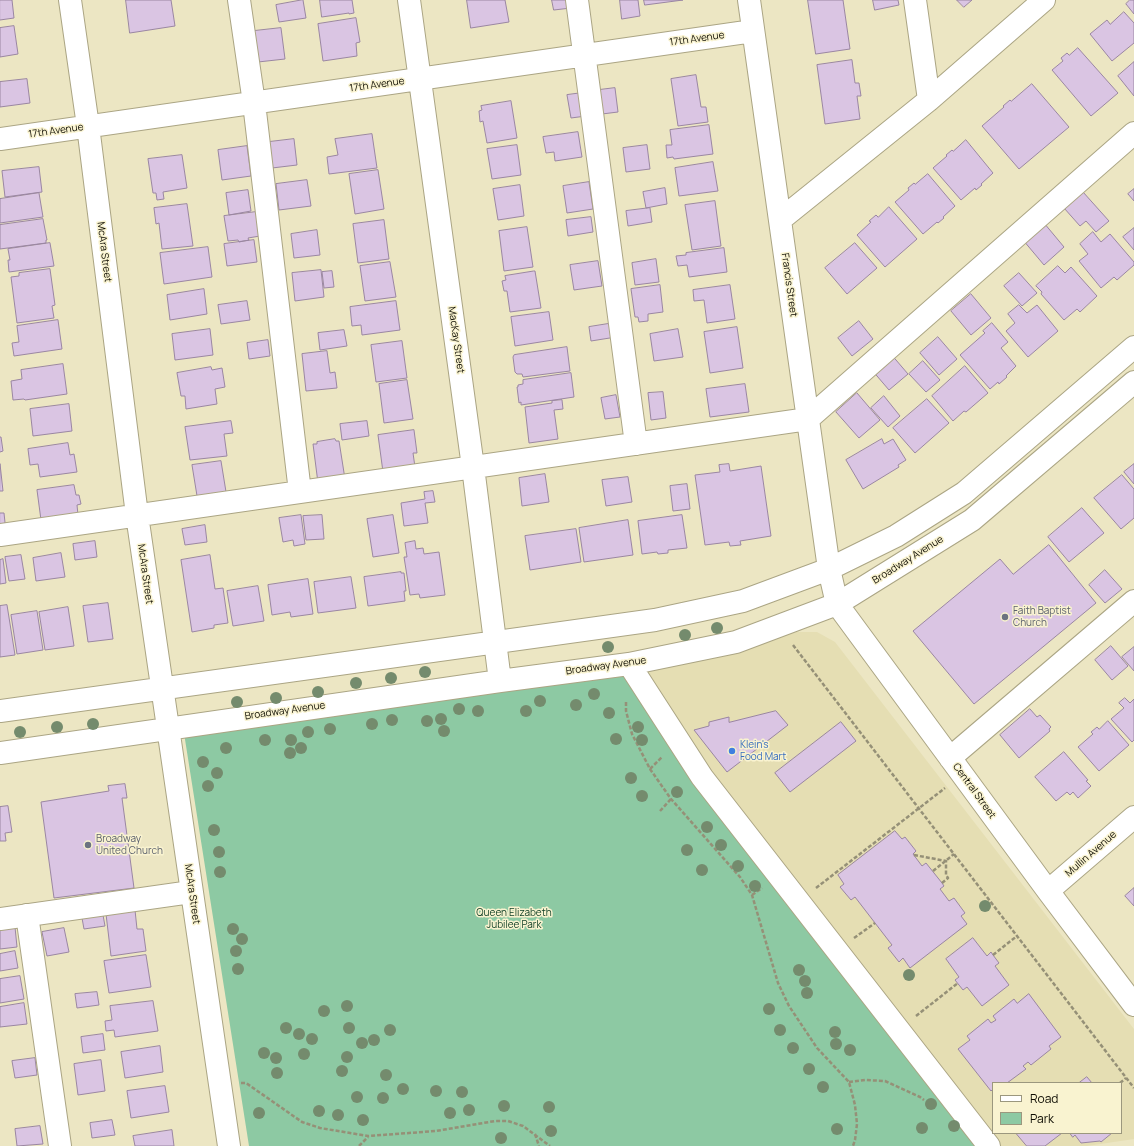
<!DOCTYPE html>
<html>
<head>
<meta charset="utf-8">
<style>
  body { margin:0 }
  #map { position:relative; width:1134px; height:1146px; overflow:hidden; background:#ece6c3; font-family:Manrope,sans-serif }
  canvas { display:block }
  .legend { position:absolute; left:992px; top:1082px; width:130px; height:52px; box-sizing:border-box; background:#f9f3d0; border:1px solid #9b977e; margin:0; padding:5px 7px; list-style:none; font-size:12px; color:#0f0d03 }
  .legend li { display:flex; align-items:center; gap:8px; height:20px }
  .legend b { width:20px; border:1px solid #9b977e }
</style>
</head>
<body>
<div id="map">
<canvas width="1134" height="1146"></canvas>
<ul class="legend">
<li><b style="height:5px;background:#fff"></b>Road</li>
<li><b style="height:11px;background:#8dc9a3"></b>Park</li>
</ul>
</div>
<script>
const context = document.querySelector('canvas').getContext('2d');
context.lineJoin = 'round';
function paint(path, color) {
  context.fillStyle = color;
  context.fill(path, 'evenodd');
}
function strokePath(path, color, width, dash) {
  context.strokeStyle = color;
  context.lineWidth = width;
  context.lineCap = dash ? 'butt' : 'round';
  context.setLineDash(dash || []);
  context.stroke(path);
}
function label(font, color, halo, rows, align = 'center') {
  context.font = font + ' Manrope,sans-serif';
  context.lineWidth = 3;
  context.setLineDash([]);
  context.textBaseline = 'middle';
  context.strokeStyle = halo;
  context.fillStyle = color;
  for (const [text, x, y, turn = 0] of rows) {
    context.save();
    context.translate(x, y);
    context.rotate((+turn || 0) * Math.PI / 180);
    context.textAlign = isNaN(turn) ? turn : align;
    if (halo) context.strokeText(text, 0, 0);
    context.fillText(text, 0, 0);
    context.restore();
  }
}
const built = new Path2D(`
  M796,632H817L835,642L1134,1029V1139L1087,1146H975L696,784L626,676L751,646ZM993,1083H1121V1133H993Z`);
const green = new Path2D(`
  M626,676L696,784L975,1146H249L184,733Z`);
const building = new Path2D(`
  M0,0H12L14,18L0,20Z
  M126,0H171L175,26L130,33Z
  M303,0L306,18L279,22L276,5Z
  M320,0H352L354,13L349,14V13L322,17Z
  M467,0H505L509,22L471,28Z
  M552,0H570L571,8L554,10Z
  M620,0H638L640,16L622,19Z
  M644,0H683L645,5Z
  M808,0H843L850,49L816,54Z
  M873,0H898L899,5L875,10Z
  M957,0H972L964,7Z
  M1130,0H1134V14L1126,4Z
  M1124,12L1134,23V43L1112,61L1090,34L1107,20L1110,24Z
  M356,18L360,42L356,43L357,56L323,61L318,24Z
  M14,26L18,54L0,57V28Z
  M281,28L285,59L258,62L254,31Z
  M1078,48L1118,93L1091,116L1052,70L1063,61L1061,58L1067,53L1069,55Z
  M852,60L855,83H859L861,96H857L860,119L825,124L817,65Z
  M1134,62V96L1118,76Z
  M696,75L701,107H706L708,122L678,126L671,79Z
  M27,79L30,103L0,107V82Z
  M1032,84L1069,127L1019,169L982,126L1004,107L1003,106L1010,100L1011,101Z
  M615,88L618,112L602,114L599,90Z
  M582,93L586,116L571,118L567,95Z
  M511,101L517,138L487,143L483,121L480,122L479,111L482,110L481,106Z
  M709,125L713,154L674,159L673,157L667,158L666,145H672L670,130Z
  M578,132L582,157L555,161L554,152L546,153L543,137Z
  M372,134L377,168L329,174L327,157L338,155L335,139Z
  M294,139L297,165L272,168L269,142Z
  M966,140L993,173L981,184L982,185L976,190L975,188L961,200L933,168L947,156L946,155L952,150L953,151Z
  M517,145L521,175L492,179L487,149Z
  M647,145L650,169L626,172L623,148Z
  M247,146L251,176L222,180L218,150Z
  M182,155L187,188L163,192L164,199L157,200L156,193H153L148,159Z
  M713,162L718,191L679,196L675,168Z
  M39,167L42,192L5,197L2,171Z
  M378,170L384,209L355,214L349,174Z
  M928,174L955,206L943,217L944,218L938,223L937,222L923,234L895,202L909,190L908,188L914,183L915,184Z
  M307,180L311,206L279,210L276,184Z
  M589,182L593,209L567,213L563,186Z
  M520,185L524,216L498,220L493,189Z
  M665,188L667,204L646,208L643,192Z
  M1134,189V201L1128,194Z
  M248,190L251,211L229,215L226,193Z
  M1083,192L1109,221L1096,232L1086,221L1080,226L1064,208Z
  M39,193L43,217L0,223V199Z
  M715,201L721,246L692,250L685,205Z
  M187,204L193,246L162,249L159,223L156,224L154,208Z
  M889,207L917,239L885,267L857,235L871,222L869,221L876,215L878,217Z
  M650,208L652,222L628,226L626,211Z
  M256,212L260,236L248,238L249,240L239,242L238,240L228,241L224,216Z
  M591,217L593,232L568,236L566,220Z
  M43,219L47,240H46V243L0,249V225Z
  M384,220L389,259L358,263L353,224Z
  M1044,223L1064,247L1044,265L1023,240Z
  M527,227L533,267L504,271L499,231Z
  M1134,228V250L1123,237Z
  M317,230L320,255L294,258L291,234Z
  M1093,232L1101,242L1110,234L1134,262V265L1117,280L1114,277L1101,288L1079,261L1088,254L1080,244Z
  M254,240L257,262L227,266L224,244Z
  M50,243L54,266L9,272L8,260H10L8,249Z
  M855,243L877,268L847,294L825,268Z
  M208,247L212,277L164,284L160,253Z
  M724,248L727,272L689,277L687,265L678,266L676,256L686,255V253Z
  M656,259L659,282L635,285L632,263Z
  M598,261L602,286L574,290L570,265Z
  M390,262L396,297L365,301L360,266Z
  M1058,266L1065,273L1071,267L1097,296L1080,312L1077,309L1064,320L1041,294L1042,292L1036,286Z
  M50,269L55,305L52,306L54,318L17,323L11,277L19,276V273Z
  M321,270L324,297L295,301L292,273Z
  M332,271L334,287L324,288L322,272Z
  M534,271H535L541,308L510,312L507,291H504L502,281L506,280L505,276Z
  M1019,273L1037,293L1022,306L1004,286Z
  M660,285L663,312L648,314V321L639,322L638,317H635L631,289Z
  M730,285L735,319L707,323L704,300L694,301L693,290Z
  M204,289L207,314L170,320L167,295Z
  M971,294L991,318L971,335L951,311Z
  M247,301L250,320L221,324L218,305Z
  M396,301L400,330L362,335L361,325L352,326L350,307Z
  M1019,305L1027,313L1037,305L1058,331L1028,357L1006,331L1015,323L1008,314Z
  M549,312L553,340L515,346L511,317Z
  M58,320L62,349L14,356L12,343L19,342L17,326Z
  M859,321L873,339L852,356L838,338Z
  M614,323L616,337L591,341L589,327Z
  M992,323L1008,342L1001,348L1016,366L1006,376L1007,377L999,384L998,382L990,389L960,355L985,333L983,331Z
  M737,327L743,368L710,373L704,332Z
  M210,329L213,355L175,360L172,334Z
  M678,329L683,357L654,361L650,334Z
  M344,330L347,346L320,350L318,333Z
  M938,337L957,359L939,375L920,353Z
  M268,340L270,356L249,359L247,343Z
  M402,341L407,378L376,382L371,345Z
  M567,347L570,371L523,377L522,374H517L515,372L513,357L514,355Z
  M327,351L330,373L335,372L337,388L306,391L302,354Z
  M890,353L908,374L889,390L871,369Z
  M923,361L940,380L926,392L909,374Z
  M63,364L67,394L25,400L24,399L13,400L11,381L22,379L21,370Z
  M965,366L988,393L966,412L964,411L953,421L932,396Z
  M211,367L212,370L222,368L225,387L215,389L217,404L186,409L185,396H181L177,373Z
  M571,373L574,397L521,405V402L519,403L517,387H518V385L523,384V380Z
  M407,380L413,419L384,423L379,384Z
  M745,384L749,412L710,417L706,389Z
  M663,392L666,418L651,420L648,393Z
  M857,393L880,420L859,438L836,412Z
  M616,395L620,417L605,419L601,398Z
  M884,396L900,416L888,427L871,408Z
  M927,399L949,423L915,453L893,428Z
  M562,400L563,409L554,410L558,439L529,443L525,407L552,403V401Z
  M69,404L72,431L33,436L30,409Z
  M231,421L233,433L224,434L227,456L190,460L185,427Z
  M367,421L369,436L342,440L340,424Z
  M414,430L417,453H413L415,467L383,472L378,435Z
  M0,437H1L3,451L0,452Z
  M335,439L336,441H339L345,479L318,483L313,444H317V442Z
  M882,439L884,444L893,439L906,460L898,465L899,467L863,489L846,460Z
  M68,443L70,455L74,454L77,472L40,477L38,464L30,465L28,449Z
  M221,461L227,498L198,502L192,465Z
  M0,464L3,491H0Z
  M729,464L730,471L761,466L771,536L740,541L741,545L730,546L729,542L705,545L695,475L720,472L719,465Z
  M1134,464V484L1124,472Z
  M545,474L549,502L522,506L519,478Z
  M1122,475L1134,489V518L1121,529L1094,498Z
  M628,477L632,502L606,506L602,480Z
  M687,484L690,509L673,511L670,486Z
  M74,485L76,495H79L81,504L77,505L78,515L41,520L37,490Z
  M433,491L435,502L425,503L428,523L404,526L401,503L425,499L424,492Z
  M1082,508L1104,533L1069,562L1048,537Z
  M0,513H4L6,532H0Z
  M301,515L305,544L294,546L293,540L283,542L279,518Z
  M322,515L324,539L306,540L303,516Z
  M393,515L399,553L373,557L367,519Z
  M682,515L687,548L668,550V553L658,554L657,552L642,554L638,521Z
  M628,520L633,555L584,562L579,528Z
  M205,525L207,542L185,545L182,529Z
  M576,529L581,562L530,570L525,536Z
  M95,541L97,557L75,560L73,544Z
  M415,541L416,549L423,548L424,554L439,552L445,595L420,598L419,594L410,595L404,557H407L405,543Z
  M1049,545L1096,603L974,704L913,631L1000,559L1013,574Z
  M61,553L65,577L36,581L33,558Z
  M21,555L25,579L9,581L5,557Z
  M210,555L215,589L223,588L228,623L214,625V628L192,632L181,560Z
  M3,559L6,583L0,584V560Z
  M1105,570L1122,589L1105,603L1089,585Z
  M401,572V573H404L406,591H404L405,601L368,606L364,577Z
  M351,577L356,608L318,613L314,582Z
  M308,579L313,614L291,617L290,612L272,615L268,585Z
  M258,586L264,621L233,626L227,591Z
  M108,603L113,639L88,642L83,606Z
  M7,605L15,655L0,657V606Z
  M68,607L74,646L45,650L39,612Z
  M37,611L43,650L17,654L11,615Z
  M1111,646L1128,666L1112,680L1095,660Z
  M1134,647V671L1122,657Z
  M1125,698L1130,703L1134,699V740L1132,742L1111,719L1124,708L1119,703Z
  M1030,709L1037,717L1040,715L1051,727L1049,729L1050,731L1019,758L1000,735Z
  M776,711L788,725L727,772L694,730L709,726V722L729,717V722Z
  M1108,721L1129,745L1099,771L1078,747L1093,734L1091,732L1097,727L1099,729Z
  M841,722L856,741L790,792L775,773Z
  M1064,752L1088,780L1086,781L1091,786L1078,798L1073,792L1070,795L1067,792L1056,801L1035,777Z
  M125,784L127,798H122L134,888L54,898L41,802L109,791L108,786Z
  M8,806L12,832L5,833L6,841H0V807Z
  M895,831L902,839L905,837L916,851L913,854L922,866L926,863L942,883L944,886L940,889L949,901L954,898L965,913L961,916L967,924L910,968L903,958L899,962L888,948L892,945L855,897L851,900L840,887L844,884L838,875Z
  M1134,888V906L1125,896Z
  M135,910L137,929H143L146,951L111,956L106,914Z
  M103,915L105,926L84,929L82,918Z
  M15,927L17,947L0,949V929Z
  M64,928L69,952L47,956L42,932Z
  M973,938L987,956L991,952L993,955L999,963L995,966L1009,985L982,1006L967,987L963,990L955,980L959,977L946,959Z
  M15,951L18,968L0,971V954Z
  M146,955L151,987L109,993L104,961Z
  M20,976L24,999L0,1003V979Z
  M97,992L99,1005L77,1008L75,994Z
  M1029,994L1061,1037L1049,1046L1051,1049L1031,1065L1028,1062L1023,1066L1026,1069L1007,1083H993V1089L991,1091L958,1049L970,1040L967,1036L988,1019L991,1023L996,1020L993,1016L1014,999L1017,1003Z
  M153,1001L158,1031L115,1037L114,1030L106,1031L105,1021L112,1020L110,1006Z
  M24,1003L27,1024L0,1027V1007Z
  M103,1034L105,1050L83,1053L81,1037Z
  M160,1046L163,1072L125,1078L121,1052Z
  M35,1058L37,1075L15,1078L12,1061Z
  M101,1060L105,1091L78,1095L74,1064Z
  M1087,1077L1092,1083H1079Z
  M165,1086L169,1112L131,1118L127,1091Z
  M112,1120L115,1135L92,1138L90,1123Z
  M40,1126L43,1144L17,1146L15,1129Z
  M172,1130L174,1146H135L133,1136Z
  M1016,1133H1062L1045,1146H1027Z
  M1070,1133H1112L1101,1142L1100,1141L1081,1143L1075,1135L1073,1137Z`);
const path = new Path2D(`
  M793,645L1134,1088
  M626,702V711L632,734L650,769L671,799L740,877L752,895L778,983L789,1006L817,1048L849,1082L855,1105L857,1124L855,1140L853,1146
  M650,769L662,757
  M660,811L671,799
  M914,855L946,861V875L948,878L942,883
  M933,871L954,854
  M816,888L945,788
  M752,895L762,888
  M854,938L875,923
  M993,955L1017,936
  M916,1016L958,983
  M849,1082L865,1080L885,1081L920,1097L924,1100
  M241,1083H246L302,1122L320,1128L368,1136L436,1131L495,1121H508L523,1126L550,1146
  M1120,1083L1126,1078
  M535,1134L539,1146
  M359,1146L368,1137`);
const minor = new Path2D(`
  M70,0L88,126L137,515L229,1146
  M239,0L254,103L300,492
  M409,0L473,467L500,681
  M577,0L636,444
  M749,0L829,569L837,604L1048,891L1134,1005
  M915,0L929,100
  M0,139L753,31
  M780,220L929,100L1044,0
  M0,535L808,419L1134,133
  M629,664L702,777L989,1146
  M0,711L655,620L743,601L829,569L896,536L964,493L1134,347
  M0,753L500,681L629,664L736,642L837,604L972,520L1134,382
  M950,758L1134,601
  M1048,891L1134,817
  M27,915L60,1146
  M0,919L191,892`);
const trees = [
  [717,628],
  [685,635],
  [608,647],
  [425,672],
  [391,678],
  [356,683],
  [318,692],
  [594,694],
  [276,698],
  [540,701],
  [237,702],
  [576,705],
  [459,709],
  [478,711],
  [526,711],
  [609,713],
  [441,719],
  [392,720],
  [427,721],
  [93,724],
  [372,724],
  [57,727],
  [638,727],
  [330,729],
  [444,731],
  [20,732],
  [308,732],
  [616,739],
  [265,740],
  [291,740],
  [642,740],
  [226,748],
  [301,748],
  [290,753],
  [203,762],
  [217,773],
  [631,778],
  [208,786],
  [677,792],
  [642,796],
  [707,827],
  [214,830],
  [721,845],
  [687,850],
  [219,852],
  [738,866],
  [702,870],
  [220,872],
  [755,886],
  [985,906],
  [233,929],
  [242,939],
  [236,951],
  [238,969],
  [799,970],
  [909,975],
  [805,981],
  [807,993],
  [347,1006],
  [769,1009],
  [324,1011],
  [286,1028],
  [349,1028],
  [390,1030],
  [780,1030],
  [835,1032],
  [299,1034],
  [312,1039],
  [374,1040],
  [362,1043],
  [836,1044],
  [793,1048],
  [850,1050],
  [264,1053],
  [304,1054],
  [347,1057],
  [276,1058],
  [809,1069],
  [342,1071],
  [277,1073],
  [386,1075],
  [823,1087],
  [403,1089],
  [436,1091],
  [462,1092],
  [357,1097],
  [383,1098],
  [931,1104],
  [504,1106],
  [549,1107],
  [469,1110],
  [319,1111],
  [259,1113],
  [450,1113],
  [338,1115],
  [363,1120],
  [954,1126],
  [922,1128],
  [837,1129],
  [551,1131],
  [501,1138]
];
const markers = [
  [1005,617,4,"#6b7280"],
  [732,751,4,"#3f7fe0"],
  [88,845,4,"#6b7280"]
];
const streetNames = [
  ["17th Avenue",697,39,-8],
  ["17th Avenue",377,85,-8],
  ["17th Avenue",56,131,-8],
  ["McAra Street",104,252,83],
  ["Francis Street",789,285,82],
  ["MacKay Street",456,340,82],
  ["Broadway Avenue",908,560,-32],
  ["McAra Street",145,574,82],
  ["Broadway Avenue",606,666,-8],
  ["Broadway Avenue",285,711,-8],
  ["Central Street",974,791,54],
  ["Mullin Avenue",1091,854,-41],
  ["McAra Street",192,894,82]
];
const worshipNames = [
  ["Faith Baptist",1013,611],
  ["Church",1013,623],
  ["Broadway",96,839],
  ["United Church",96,851]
];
const shopNames = [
  ["Klein's",740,745],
  ["Food Mart",740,757]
];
const parkNames = [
  ["Queen Elizabeth",514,913],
  ["Jubilee Park",514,925]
];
paint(built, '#e5deb3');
paint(green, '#8dc9a3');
paint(building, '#dac5e3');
strokePath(building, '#9a86a2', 1);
strokePath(minor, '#aba584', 24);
strokePath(path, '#959077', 2.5, [4, 2]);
strokePath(minor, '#fff', 22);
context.fillStyle = '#748b6d';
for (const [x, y] of trees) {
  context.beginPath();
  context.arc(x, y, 6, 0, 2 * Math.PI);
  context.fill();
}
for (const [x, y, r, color] of markers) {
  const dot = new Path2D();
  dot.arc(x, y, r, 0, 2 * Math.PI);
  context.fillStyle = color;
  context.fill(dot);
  strokePath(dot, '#f9f3d0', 1.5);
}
label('10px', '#0f0d03', '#f9f3d0', streetNames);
label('10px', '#5b616d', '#f9f3d0', worshipNames, 'left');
label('10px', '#366cbe', '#f9f3d0', shopNames, 'left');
label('10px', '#114127', '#f9f3d0', parkNames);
</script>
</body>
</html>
